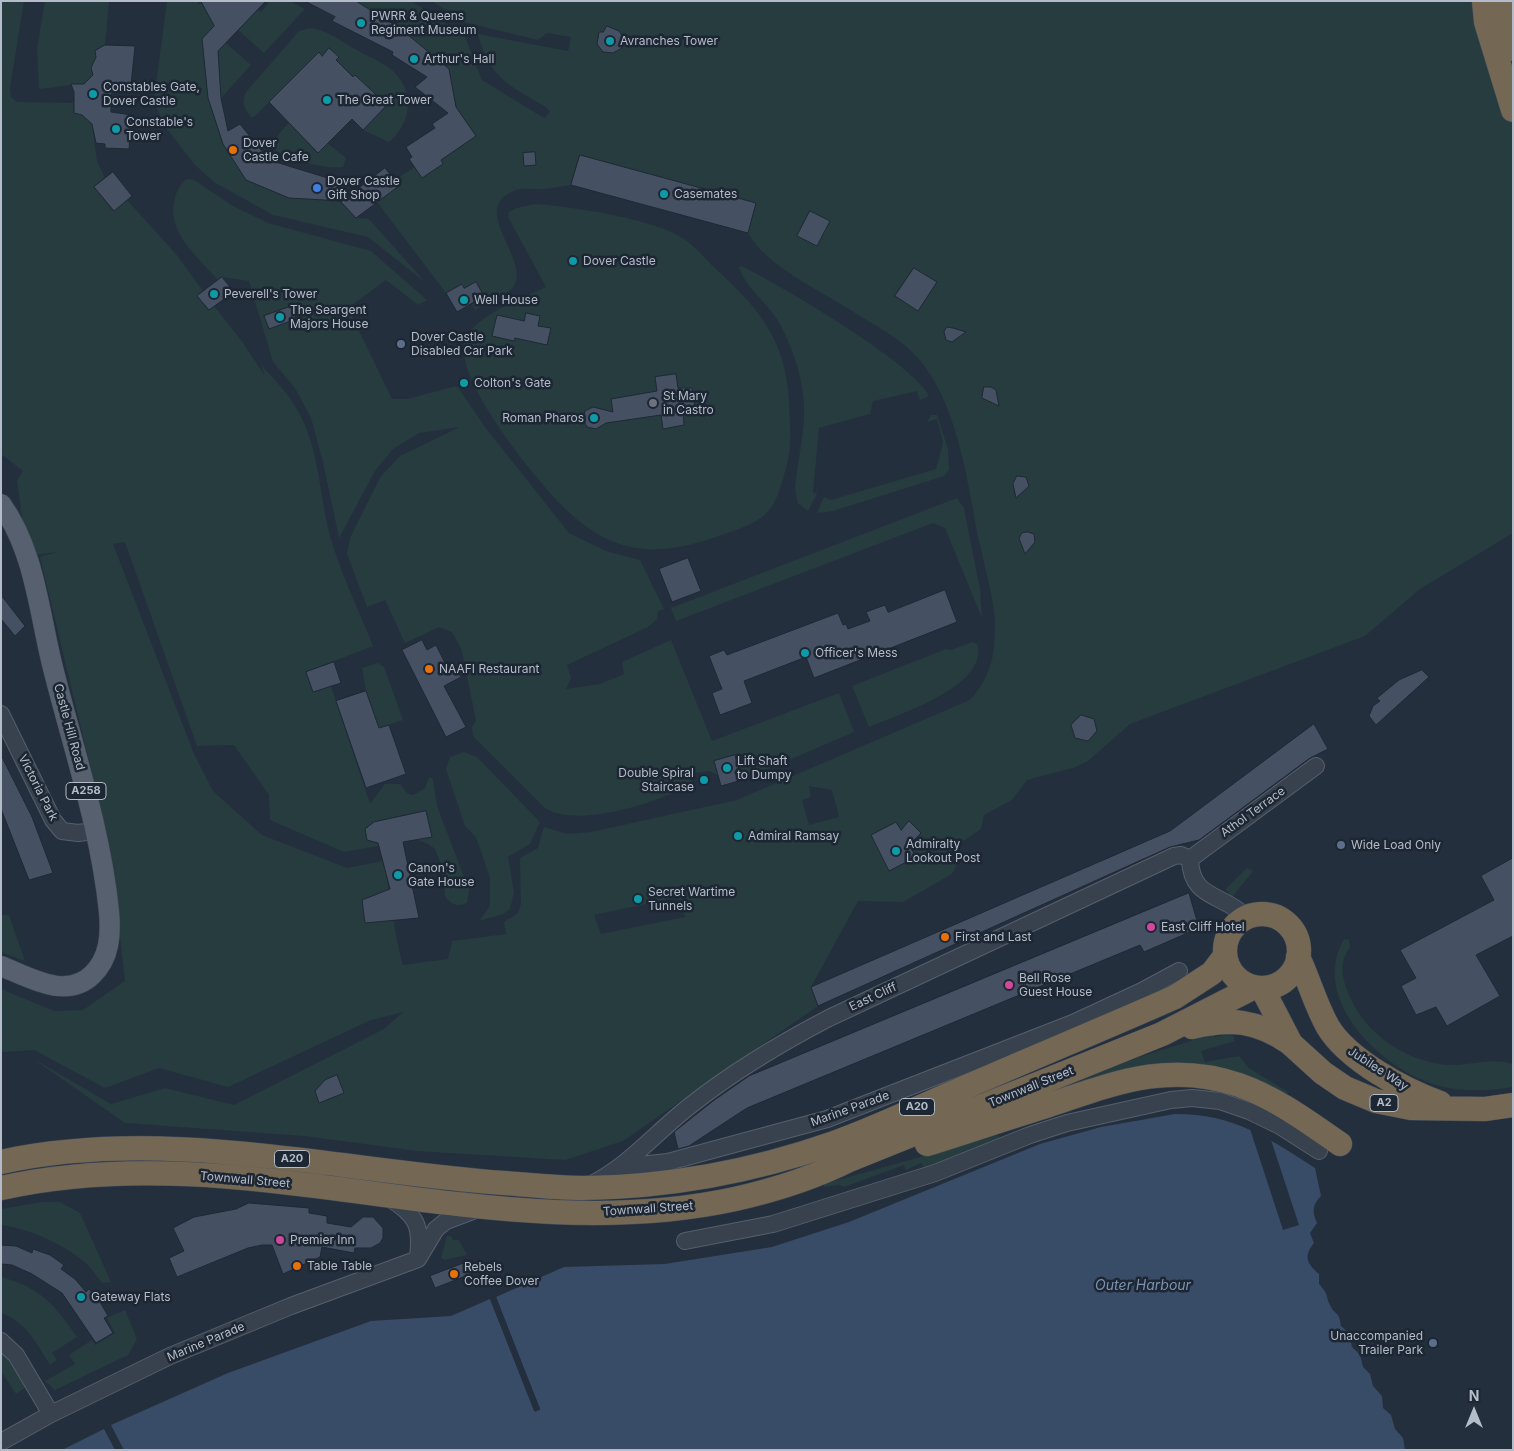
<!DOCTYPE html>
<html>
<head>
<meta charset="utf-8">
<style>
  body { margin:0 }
  #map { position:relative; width:1514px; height:1451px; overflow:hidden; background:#242f3e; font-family:Inter,sans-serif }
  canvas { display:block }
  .frame { position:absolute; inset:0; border:2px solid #b4bcc9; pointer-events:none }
  .north { position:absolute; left:1449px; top:1386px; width:50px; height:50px; -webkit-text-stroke:4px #1d2633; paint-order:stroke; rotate:0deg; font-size:14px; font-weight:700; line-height:20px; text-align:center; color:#b4bcc9 }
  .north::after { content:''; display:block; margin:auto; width:18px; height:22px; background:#b4bcc9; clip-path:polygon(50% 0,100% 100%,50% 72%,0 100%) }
</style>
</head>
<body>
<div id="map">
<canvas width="1514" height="1451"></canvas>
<div class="frame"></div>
<div class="north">N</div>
</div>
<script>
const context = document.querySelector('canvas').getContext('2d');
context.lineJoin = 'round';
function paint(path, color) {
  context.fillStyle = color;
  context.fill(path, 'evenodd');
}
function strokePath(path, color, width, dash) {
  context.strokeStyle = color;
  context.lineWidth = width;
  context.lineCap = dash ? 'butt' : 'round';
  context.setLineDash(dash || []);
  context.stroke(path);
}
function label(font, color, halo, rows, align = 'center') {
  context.font = font + ' Inter,sans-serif';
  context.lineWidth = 5;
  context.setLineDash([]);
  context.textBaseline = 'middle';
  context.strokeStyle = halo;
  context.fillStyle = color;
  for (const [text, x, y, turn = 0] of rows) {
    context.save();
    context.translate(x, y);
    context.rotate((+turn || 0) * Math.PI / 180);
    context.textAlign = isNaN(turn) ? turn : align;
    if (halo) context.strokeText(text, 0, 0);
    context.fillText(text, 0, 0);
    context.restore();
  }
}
const green = new Path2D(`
  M1,1H24L10,88L11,97L17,102L74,103L73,112L81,113L92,125L97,161L105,178L94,187L113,211L127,200L176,254L203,291L197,296L208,310L214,306L241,340L265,376L261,365C275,380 290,395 299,413C321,453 319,502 333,546C344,580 360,613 373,646L306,672L331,686L370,804L385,784H400L408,794L413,795L425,788L429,777L433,779L437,806L469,890L467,903C457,907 451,905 445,896L441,864L435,849L428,844L374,822L365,828L367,840L378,843L379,846L344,852L270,820L269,795L234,745L197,746L125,542L113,544L194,754L213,791L262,835L347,868L383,861C392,896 393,932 403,965L448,959L452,941L506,934L504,922L518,913L521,904L520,858L538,848L544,827L567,834L591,832L737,800L970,700C993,674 995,653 995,619C992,593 985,567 979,541C967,481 957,392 909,349C892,334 871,323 852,311C820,290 767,267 748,233L756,203L580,155L571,185C563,186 554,188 545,189C535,190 523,187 514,191C468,209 531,259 514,286C510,293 484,305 475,310L472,304L484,296L476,282L464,288L461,284L446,293L377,202L399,186L394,180L436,154L455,151L476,136L456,107L449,69L401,29L356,1H411L429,12L465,37L482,80L544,118L550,112L546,107C510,86 489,78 478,34L568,51L571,37L547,33L538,40L464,22L432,1H1473L1513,127V533L1420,589L1365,636L1130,724L1088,761L1073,768L1027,780L1012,800L984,815L981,829L962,842L957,852L958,862L952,874L903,902L858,901L811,987L818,1006L623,1141L565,1160L417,1151L304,1136L125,1123L32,1058L111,1104L165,1088L234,1105L384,1029L403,1012L371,1020L228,1087L159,1068L105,1088L34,1050L4,1052L1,1051V989L54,1011L83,1010L125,981L110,848L40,557L57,552L27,556L17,480L23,471L1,454ZM809,786L832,790L839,817L809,825L802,800L811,797ZM896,822L901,830L909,822L921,833L909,845L916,857L889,871L871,835ZM678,897L685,917L601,934L594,915Z
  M45,1H109L105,45L96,51V59L91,68L94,74L82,86C76,82 50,89 39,89L37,49Z
  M167,1H198V5L202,3L214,26L202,39L208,98L223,144L246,180L289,198L340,201L356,218L369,219L426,283L368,237L273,215L214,182L195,165L163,124L154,100Z
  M267,1H290L305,9L264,53L238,30L258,10L261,12L268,4Z
  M310,28C327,30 341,41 355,49C367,56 383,62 393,71C416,93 411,123 389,142L363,130L334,68L319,53L254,117H251C244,108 241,103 246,92L299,31Z
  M226,43L251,65L221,98L218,51Z
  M289,123L308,141L307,142L317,153L327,143L346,158L343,167C331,170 288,160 277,152C270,140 282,131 289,123Z
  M187,179L194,180L233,206L268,223L371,251L427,300L418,305L386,280L348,308L392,399H407L457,386L485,427L569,533L606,551L640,560L664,609L658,611L657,619L648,627L567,665L571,678L566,689L600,684L624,674L622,662L671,640L712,741L839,693L854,732L742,780L735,756L714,761L718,775L709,771L687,774L693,783C661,802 578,829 545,808L473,736L472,727L476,721L462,651L452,632L439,627L405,643L385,600L367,607L347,554L350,538L381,476L400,456L460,427L419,433L393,449L375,471L339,538L323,462L311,418L295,388L273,362L249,281L222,277L218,280C197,256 163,230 176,194C179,188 180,183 187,179Z
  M534,204C569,206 656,219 684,239C696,247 706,260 717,270C769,318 789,348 790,421C790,434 791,447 788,460C774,516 770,519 716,537C681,549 645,556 609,540C596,534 583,525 572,515C543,490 452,379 465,341C473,316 523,298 546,287L508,217L509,212L517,208Z
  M741,266C779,284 913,363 929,396L920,400L917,391L873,401L870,414L819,428L813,492L817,494L808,511L798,503L795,490C797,462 805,434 804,407C804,379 791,343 777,319C766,302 745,287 739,267Z
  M931,415H937L948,449L949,470L944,476L833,511L817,513L824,497L831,500L936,469L943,442L937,419L927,422Z
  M957,498L964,508L980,589L982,618L945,528L933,523L676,621L671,608Z
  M972,642L977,644C990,686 897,715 869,727L852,686L946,649L951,650Z
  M378,663L384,667L403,720L379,728L366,691L362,668Z
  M464,752L477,757L540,822L530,844L508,857L514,892L510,909L503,914L479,921L490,906V878L476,837L465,826L446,769L450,757Z
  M1247,868L1253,871L1233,896H1230L1226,889Z
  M1,915H9L25,961L1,952Z
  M1344,939L1349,940L1350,947C1338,964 1342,978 1350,997C1367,1037 1413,1066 1456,1065C1476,1064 1493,1058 1513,1064V1087C1489,1091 1463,1092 1440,1086C1384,1072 1308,1000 1344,939Z
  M1232,1033L1235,1041L1201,1051L1205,1062L1239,1056L1249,1068L1288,1092L1286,1095L1207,1068L1041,1099L1039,1095L1130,1060L1213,1034L1215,1037Z
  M998,1135L1002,1140L926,1172L921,1163L906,1170L904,1165L844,1187L839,1185L824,1187V1184Z
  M42,1202H60L80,1213L111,1282L102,1283C98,1278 94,1272 90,1267C66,1245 34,1230 1,1225V1209Z
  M447,1236H451L453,1240H459L467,1255L444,1260L441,1257Z
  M1,1277C40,1287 55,1305 77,1337L52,1353L57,1360L50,1365C37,1344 26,1322 1,1313Z
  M125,1310L137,1339L128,1355L55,1390L45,1381L75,1364L69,1355L92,1340L95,1345L115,1333L107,1318Z
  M1,1347L28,1386L16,1394L1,1371Z`);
const water = new Path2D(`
  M1175,1114C1234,1114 1267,1137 1315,1168L1321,1196C1312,1205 1312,1212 1317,1223L1310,1233L1314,1243C1303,1256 1307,1264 1319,1274V1284C1330,1296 1325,1295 1330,1305C1335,1316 1339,1310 1341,1326L1349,1333L1352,1347L1360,1355L1363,1367L1370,1374L1373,1386L1382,1396L1383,1408L1391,1415L1395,1429L1403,1438L1405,1450H124L111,1425L228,1373L371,1321L451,1316L490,1299L535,1412L540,1409L496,1297L564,1267L665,1264L772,1247L849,1222L1040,1144L1101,1127Z
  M104,1429L115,1450H62Z`);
const pier = new Path2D(`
  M1250,1129L1271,1140L1299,1225L1283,1230Z
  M496,1297L540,1409V1410L534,1411L490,1299L492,1298L537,1409L493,1298Z`);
const building = new Path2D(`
  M201,1H266L218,51L221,98L228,131L240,124L269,160L344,183L342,201L289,198L246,180L223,144L208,98L202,39L214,26Z
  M305,1H356L401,29L449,69L456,107L476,136L441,160L443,164L422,178L409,159L412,157L406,147L435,128L432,124L448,113L415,87L427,77L392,55L393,52L332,21L335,17Z
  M607,26L619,31L624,38L622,48L613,53L603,52L597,44L599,32H603Z
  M105,45L135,46L131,85L113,83L111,100V112L132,115L129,149L105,148V144L96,143L92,124L82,115L74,113V92L71,84H84L93,75L91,68L96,57L95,51Z
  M329,48L339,57L336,60L353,77L355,75L387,105L363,130L352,119L318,153L269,102L319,52L322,56Z
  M535,152L536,165L524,166L523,153Z
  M580,155L756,203L748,233L571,185Z
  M385,168L399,186L356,218L341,202Z
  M113,172L132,196L114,211L94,187Z
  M810,211L830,221L817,246L797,236Z
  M914,268L937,282L918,311L895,296Z
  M222,277L234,292L209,310L197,296Z
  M476,282L484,296L457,312L446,293L462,284L464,288Z
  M292,306L296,319L269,329L264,316Z
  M526,313L540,316L538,326L551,328L547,345L515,338L514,341L492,336L497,315L524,321Z
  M947,327L953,328L966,332L952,342L946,340L944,332Z
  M676,374L678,388H692L695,408L683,410L684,425L663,429L661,415L606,423L596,429L587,427L583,419L585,411L593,407L613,412L611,399L657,391L655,377Z
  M984,387H991L996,390L999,406L982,398Z
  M1017,476L1026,477L1029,486L1016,498L1013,484Z
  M1028,532L1034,534L1035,542L1025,554L1019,538L1022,533Z
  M688,558L701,591L672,602L659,569Z
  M945,590L957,622L814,678L806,657L744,681L752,703L720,715L712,693L722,689L709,656L724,650L727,655L838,613L843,625L846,624L848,629L870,621L866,612L885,605L888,612Z
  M1,595L25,626L15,636L1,619Z
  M422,640L427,650L436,645L447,667L454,663L461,677L444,686L466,727L446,737L402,650Z
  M334,662L341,683L313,692L306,672Z
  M1422,670L1429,677L1376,725L1369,716L1373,706L1380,701L1377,698L1399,680Z
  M366,691L379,728L389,725L406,774L366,788L336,701Z
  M1081,715L1094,719L1097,731L1088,741L1075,738L1071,725Z
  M1314,724L1328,749L1310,758L1199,840L1170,847L818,1006L811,987L1170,831Z
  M1,755L32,817L53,873L29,880L1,809Z
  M735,755L742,780L721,786L714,761Z
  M426,811L432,837L403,842L419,918L365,923L362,900L390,889L378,843L367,840L365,829L374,822Z
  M909,821L921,833L909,845L916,857L889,871L871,835L896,822L901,830Z
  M1513,858V936L1476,955L1500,996L1447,1026L1436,1007L1416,1015L1401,986L1416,978L1400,950L1494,900L1481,876Z
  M1189,893L1199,928L1144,952L1140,945L747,1108L689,1146L678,1149L674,1132L713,1101L749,1076Z
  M337,1075L344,1093L319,1103L315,1091L325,1080Z
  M249,1203L309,1208V1213L327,1216V1223L351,1227L363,1217H373L383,1228V1238L380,1243L371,1248H355L354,1253L322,1247L320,1257L283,1274L272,1245H262L248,1248L177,1277L169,1258L184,1251L173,1228L194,1217L236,1209Z
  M1,1245L16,1246L32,1253L33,1249L50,1255L64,1265L61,1269L75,1279L86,1292L89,1289L100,1302L108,1316L104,1318L113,1333L96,1343L62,1293L32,1274L12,1265L1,1264Z
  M472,1260L476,1272L435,1288L430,1276Z`);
const minor = new Path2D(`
  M1,714L53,820L62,831L78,833L94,831
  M1190,859L1316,766
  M1190,859C1191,900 1223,893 1246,917
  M620,1167L668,1162L827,1119L1073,1023L1142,991L1179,971
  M590,1185C629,1166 657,1131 691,1105C734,1071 781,1043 829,1018L1174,856L1181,855L1190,859
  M389,1198C416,1215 422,1225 418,1257
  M685,1241L773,1224L935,1173L1030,1135L1067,1123L1171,1100L1192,1098L1220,1101L1249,1111L1280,1126L1319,1151
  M1,1341L16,1355L51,1414
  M1,1442L51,1414L170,1356L291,1306L418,1259L436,1229L446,1221L478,1209`);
const major = new Path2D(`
  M1,504C35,551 39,613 53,668C73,748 101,830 109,912C111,934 110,958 92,975C66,1000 29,977 1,966`);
const highway = new Path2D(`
  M1484,1L1486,22L1513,110
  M1501,1L1513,49
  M1225 951a37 37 0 1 1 74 0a37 37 0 1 1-74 0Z
  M1298,957C1309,980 1315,1004 1328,1027C1348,1060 1404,1090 1440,1103
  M1262,988L1291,1044L1323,1073L1345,1088L1376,1101L1411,1108L1485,1109L1513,1105
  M1192,1027C1231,1018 1256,1020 1290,1043
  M927,1144C966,1132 1004,1119 1043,1107C1110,1085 1167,1060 1239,1085C1276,1098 1308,1122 1340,1144
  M1,1162C165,1126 339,1171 504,1183C530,1185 557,1188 583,1188C668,1187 754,1171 834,1143C879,1127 924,1105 968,1086C1037,1056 1107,1027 1175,997L1212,973L1225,956
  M1,1188C245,1133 491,1252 735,1199C775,1190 813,1178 849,1160L1162,1034L1254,987`);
const markers = [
  [361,23,5,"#0f9aa8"],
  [610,41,5,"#0f9aa8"],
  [414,59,5,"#0f9aa8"],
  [93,94,5,"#0f9aa8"],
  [327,100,5,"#0f9aa8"],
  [116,129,5,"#0f9aa8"],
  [233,150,5,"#e8710a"],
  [317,188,5,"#3f7fe0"],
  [664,194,5,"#0f9aa8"],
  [573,261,5,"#0f9aa8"],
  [214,294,5,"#0f9aa8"],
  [464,300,5,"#0f9aa8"],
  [280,317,5,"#0f9aa8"],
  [401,344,5,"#5c6f8a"],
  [464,383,5,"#0f9aa8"],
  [653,403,5,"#6b7280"],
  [594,418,5,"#0f9aa8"],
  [805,653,5,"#0f9aa8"],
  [429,669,5,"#e8710a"],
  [727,768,5,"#0f9aa8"],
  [704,780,5,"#0f9aa8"],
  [738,836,5,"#0f9aa8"],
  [1341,845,5,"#5c6f8a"],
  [896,851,5,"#0f9aa8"],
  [398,875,5,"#0f9aa8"],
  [638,899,5,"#0f9aa8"],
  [1151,927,5,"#d1479c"],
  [945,937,5,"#e8710a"],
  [1009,985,5,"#d1479c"],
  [280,1240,5,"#d1479c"],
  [297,1266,5,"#e8710a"],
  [454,1274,5,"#e8710a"],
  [81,1297,5,"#0f9aa8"],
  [1433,1343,5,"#5c6f8a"]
];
const shields = [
  [86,791,40],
  [1384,1103,28],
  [917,1107,35],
  [292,1159,35]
];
const shieldNames = [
  ["A258",86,791],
  ["A2",1384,1103],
  ["A20",917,1107],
  ["A20",292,1159]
];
const poiNames = [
  ["PWRR & Queens",371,16],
  ["Regiment Museum",371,30],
  ["Avranches Tower",620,41],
  ["Arthur's Hall",424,59],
  ["Constables Gate,",103,87],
  ["Dover Castle",103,101],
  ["The Great Tower",337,100],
  ["Constable's",126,122],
  ["Tower",126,136],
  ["Dover",243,143],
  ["Castle Cafe",243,157],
  ["Dover Castle",327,181],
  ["Gift Shop",327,195],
  ["Casemates",674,194],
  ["Dover Castle",583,261],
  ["Peverell's Tower",224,294],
  ["Well House",474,300],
  ["The Seargent",290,310],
  ["Majors House",290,324],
  ["Dover Castle",411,337],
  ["Disabled Car Park",411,351],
  ["Colton's Gate",474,383],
  ["St Mary",663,396],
  ["in Castro",663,410],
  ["Roman Pharos",584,418,"right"],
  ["Officer's Mess",815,653],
  ["NAAFI Restaurant",439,669],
  ["Lift Shaft",737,761],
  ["to Dumpy",737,775],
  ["Double Spiral",694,773,"right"],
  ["Staircase",694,787,"right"],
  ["Admiral Ramsay",748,836],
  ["Admiralty",906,844],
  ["Lookout Post",906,858],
  ["Wide Load Only",1351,845],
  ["Canon's",408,868],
  ["Gate House",408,882],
  ["Secret Wartime",648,892],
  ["Tunnels",648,906],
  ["East Cliff Hotel",1161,927],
  ["First and Last",955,937],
  ["Bell Rose",1019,978],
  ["Guest House",1019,992],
  ["Premier Inn",290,1240],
  ["Table Table",307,1266],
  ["Rebels",464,1267],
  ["Coffee Dover",464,1281],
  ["Gateway Flats",91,1297],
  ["Unaccompanied",1423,1336,"right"],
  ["Trailer Park",1423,1350,"right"]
];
const streetNames = [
  ["Castle Hill Road",69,727,75],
  ["Victoria Park",38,788,63],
  ["Athol Terrace",1253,812,-36],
  ["East Cliff",873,997,-25],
  ["Jubilee Way",1378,1069,33],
  ["Townwall Street",1031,1087,-22],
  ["Marine Parade",850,1109,-20],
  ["Townwall Street",245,1180,5],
  ["Townwall Street",648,1209,-4],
  ["Marine Parade",206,1342,-23]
];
const waterNames = [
  ["Outer Harbour",1143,1286]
];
paint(green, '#263c3f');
paint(water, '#394c67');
paint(pier, '#242f3e');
paint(building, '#455162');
strokePath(building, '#1f2835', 1);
strokePath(minor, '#565f6c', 18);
strokePath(major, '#414a57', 21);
strokePath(highway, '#434c59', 25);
strokePath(minor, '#38414e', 16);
strokePath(major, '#56606e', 20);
strokePath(highway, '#746855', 24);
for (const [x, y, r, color] of markers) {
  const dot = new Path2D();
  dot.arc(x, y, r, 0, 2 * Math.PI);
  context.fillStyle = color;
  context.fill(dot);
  strokePath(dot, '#1d2633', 2);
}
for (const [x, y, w] of shields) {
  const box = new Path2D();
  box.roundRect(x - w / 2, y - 8.5, w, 17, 4);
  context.fillStyle = '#1d2633';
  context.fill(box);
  strokePath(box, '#b4bcc9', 1);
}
label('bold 11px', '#b4bcc9', null, shieldNames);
label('12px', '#b4bcc9', '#1d2633', poiNames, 'left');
label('12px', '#b4bcc9', '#1d2633', streetNames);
label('italic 14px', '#7c92b1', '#1d2633', waterNames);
</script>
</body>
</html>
